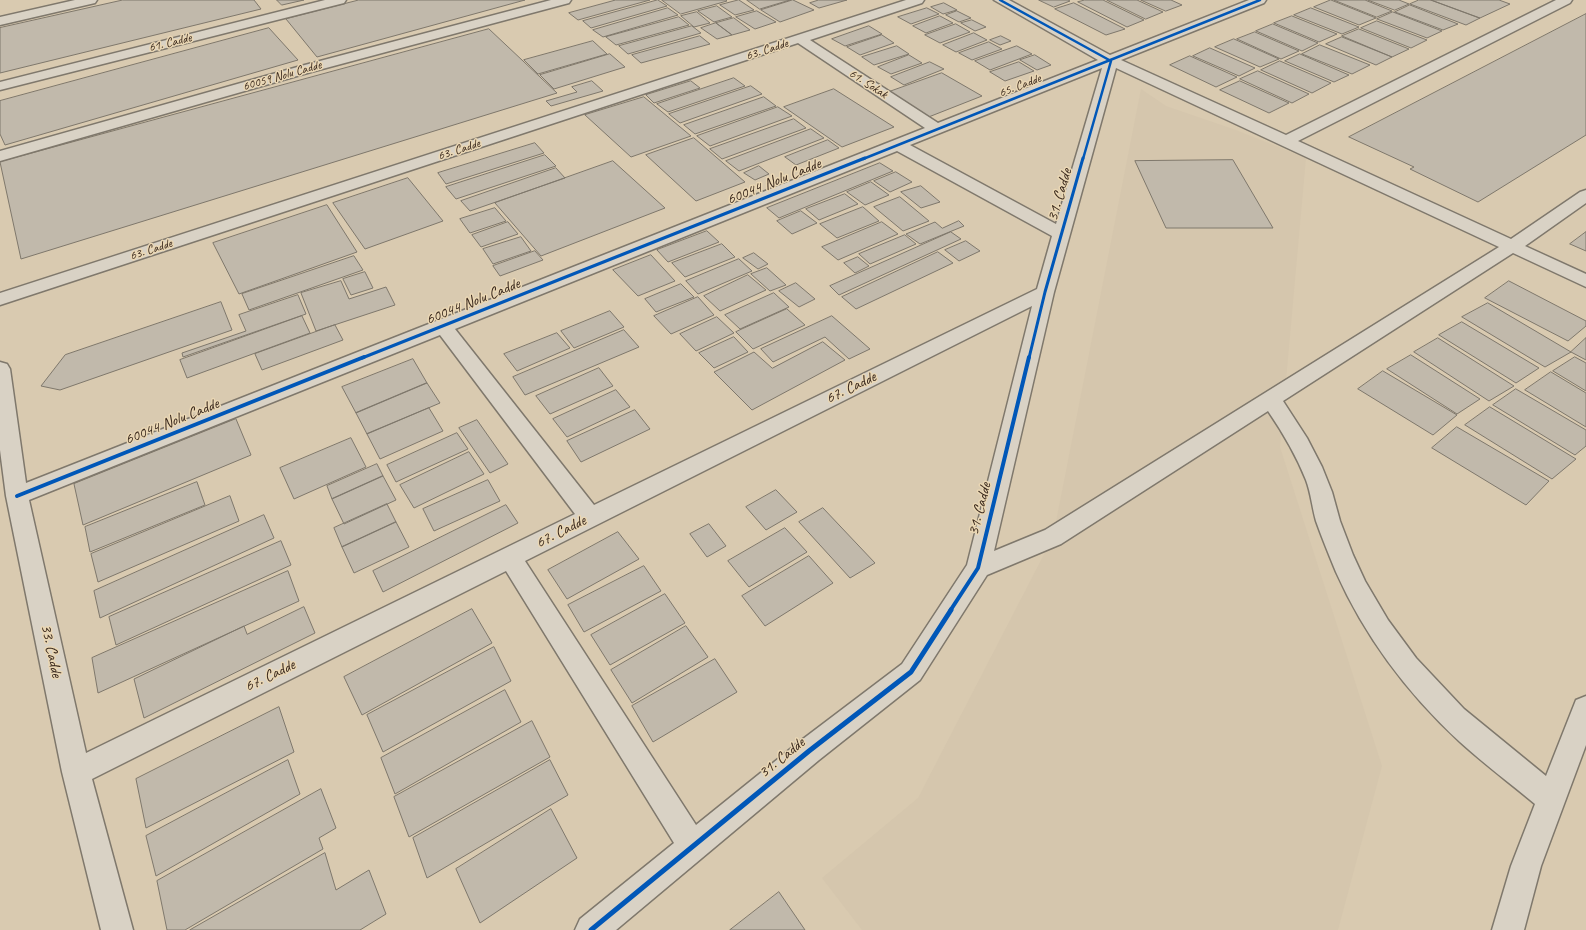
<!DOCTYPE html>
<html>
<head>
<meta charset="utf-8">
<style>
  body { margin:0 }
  canvas { display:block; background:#ddd4c1 }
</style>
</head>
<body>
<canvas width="1586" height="930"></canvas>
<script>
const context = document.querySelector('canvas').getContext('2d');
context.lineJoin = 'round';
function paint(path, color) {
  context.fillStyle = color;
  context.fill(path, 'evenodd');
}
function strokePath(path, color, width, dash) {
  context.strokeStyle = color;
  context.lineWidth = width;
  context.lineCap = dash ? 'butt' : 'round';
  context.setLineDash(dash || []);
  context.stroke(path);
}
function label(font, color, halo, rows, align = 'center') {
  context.font = font + ' Caveat,sans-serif';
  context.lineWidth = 3;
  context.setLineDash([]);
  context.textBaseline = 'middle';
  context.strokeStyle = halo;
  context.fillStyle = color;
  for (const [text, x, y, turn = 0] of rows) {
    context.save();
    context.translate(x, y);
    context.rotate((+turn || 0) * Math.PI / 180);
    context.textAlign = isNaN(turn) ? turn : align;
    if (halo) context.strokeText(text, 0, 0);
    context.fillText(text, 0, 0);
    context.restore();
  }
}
const built = new Path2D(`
  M0,0H1586V930H0Z`);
const green = new Path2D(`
  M1141,89L1166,106L1236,130L1306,158L1280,447L1382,766L1338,930H862L822,878L918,798L1053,537Z`);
const building = new Path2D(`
  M123,0H254L261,9L0,73V28Z
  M277,0H304L282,5Z
  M359,0H525L317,57L286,19Z
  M616,0H650L578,20L569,13Z
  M658,0L667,6L591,28L583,21Z
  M662,0H726L727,1L681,14Z
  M739,0L754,10L735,15L720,5Z
  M747,0H790L760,9Z
  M793,0L814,10L780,22L761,10Z
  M819,0H847L819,8L810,3Z
  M1039,0H1068L1070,1L1054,7Z
  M1085,0H1103L1144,20L1127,27L1078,2Z
  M1107,0H1137L1163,12L1146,19Z
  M1141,0H1171L1182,5L1166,11Z
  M1331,0L1376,18L1359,25L1314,7Z
  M1334,0H1365L1392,11L1377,17Z
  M1368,0H1399L1409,4L1395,10Z
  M1419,0H1431L1480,18L1466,25L1410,4Z
  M1431,0H1499L1510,4L1480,18Z
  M944,3L957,10L943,14L931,7Z
  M1074,3L1125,29L1106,35L1055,9Z
  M1410,5L1458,24L1443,30L1395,12Z
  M717,6L732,17L714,22L698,11Z
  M668,8L678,15L603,37L593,30Z
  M927,8L939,14L911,24L898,17Z
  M1311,8L1359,27L1342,34L1294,15Z
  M757,11L776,22L755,29L736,17Z
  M957,11L971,18L959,22L946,15Z
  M697,12L710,23L694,27L681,16Z
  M1393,12L1442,31L1427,38L1377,19Z
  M1586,14V135L1478,202L1410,169L1414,167L1349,137Z
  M940,16L953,23L926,33L913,26Z
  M1292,16L1337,34L1319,42L1274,23Z
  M679,17L689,25L616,45L606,37Z
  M734,18L750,30L732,35L716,23Z
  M972,20L986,27L975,31L961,23Z
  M1377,21L1427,40L1411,48L1361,28Z
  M716,23L732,35L717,39L701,28Z
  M956,24L970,32L940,43L925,35Z
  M1273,24L1318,43L1302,51L1256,31Z
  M692,26L701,33L628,54L619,46Z
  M869,26L882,34L845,46L832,39Z
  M269,28L298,60L5,145L0,134V101Z
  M489,29L557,93L21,259L0,162Z
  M1359,29L1409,49L1392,57L1342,36Z
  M1255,32L1299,51L1281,59L1237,39Z
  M974,33L987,40L956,52L943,45Z
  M882,35L894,43L860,55L847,47Z
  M700,36L710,44L641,63L632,55Z
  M1001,36L1011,41L1000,45L990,40Z
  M1342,37L1392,57L1376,65L1326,44Z
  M1234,39L1279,59L1260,67L1215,47Z
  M593,41L607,54L538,74L524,60Z
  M989,42L1002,49L972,60L959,53Z
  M1320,45L1370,65L1352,74L1302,54Z
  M897,46L909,54L874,65L862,57Z
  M1017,46L1032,54L990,70L975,61Z
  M1210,48L1255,68L1239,76L1193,56Z
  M610,54L625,67L554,89L540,75Z
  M1300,54L1349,75L1334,82L1285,61Z
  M909,55L922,63L891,74L878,67Z
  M1035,55L1051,65L1037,70L1020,60Z
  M1190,56L1237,77L1216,87L1170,65Z
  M1280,61L1331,83L1312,93L1261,70Z
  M930,62L944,69L904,85L891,77Z
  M1019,62L1034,71L1005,81L990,72Z
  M1258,71L1309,94L1292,103L1240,79Z
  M942,73L982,96L926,118L886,93Z
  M734,78L745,86L668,112L657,104Z
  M592,81L603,91L551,106L546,101L577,92L572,87Z
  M691,81L700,88L654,103L646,95Z
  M1240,81L1289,103L1269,113L1220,90Z
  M751,86L762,94L680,123L669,114Z
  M834,89L894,127L842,147L784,107Z
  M644,97L691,136L631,157L585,115Z
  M764,97L776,106L695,134L684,125Z
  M778,107L792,116L710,146L697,136Z
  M794,119L806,128L722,159L710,149Z
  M811,129L824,138L739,171L726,161Z
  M694,138L745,182L696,201L646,155Z
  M828,140L839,148L796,165L785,157Z
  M535,143L544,153L446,184L438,173Z
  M545,155L556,166L456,199L446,187Z
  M1233,160L1273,228H1166L1135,161Z
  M613,161L665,208L541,256L495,203Z
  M880,163L893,171L779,218L767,208Z
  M759,166L769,174L755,180L744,173Z
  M556,168L565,178L470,211L461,201Z
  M896,172L912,182L890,192L874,181Z
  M408,178L443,221L365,249L333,203Z
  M871,182L889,195L865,205L847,192Z
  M921,186L940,202L921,208L901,192Z
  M845,194L858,204L819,220L806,209Z
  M900,197L929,221L903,231L874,207Z
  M327,205L357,252L239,294L213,243Z
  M863,207L879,221L837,238L820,224Z
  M495,208L506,221L470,233L460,219Z
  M801,211L817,223L792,234L777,221Z
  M959,221L964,226L920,244L906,234L935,222L942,228Z
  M508,222L518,234L481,247L472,235Z
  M882,222L898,234L838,260L822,247Z
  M707,231L719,242L668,262L657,250Z
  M951,232L961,239L839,295L830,286Z
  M1586,232V251L1570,244Z
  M905,235L916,244L870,264L859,254Z
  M521,237L531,251L493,264L483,249Z
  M966,241L980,251L959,261L945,250Z
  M722,244L735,257L685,277L672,263Z
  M535,251L543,260L500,276L493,266Z
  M938,252L953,263L856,309L842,297Z
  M754,253L768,264L758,269L743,258Z
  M651,255L675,281L638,296L613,270Z
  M354,256L363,270L249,310L242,294Z
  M858,257L869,266L855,273L844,263Z
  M739,259L752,271L698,294L686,281Z
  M767,268L786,285L770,291L751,274Z
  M365,272L373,288L351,295L343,279Z
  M748,275L766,290L720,311L704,296Z
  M341,281L349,299L386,287L395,305L316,331L301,293Z
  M1509,281L1586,321V326L1568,341L1485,298Z
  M796,283L815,299L799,307L779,291Z
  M681,284L694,297L656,312L645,299Z
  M774,293L789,307L740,329L725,315Z
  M298,295L306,314L183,357L182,353L246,331L239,315Z
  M698,297L714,315L671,334L654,316Z
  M221,302L232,330L60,390L41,386L65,355Z
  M1488,303L1571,352L1545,367L1462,317Z
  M787,309L805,325L753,349L736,332Z
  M610,311L624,327L574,348L561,331Z
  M302,316L310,333L187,378L180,360Z
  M832,316L870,349L849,359L825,337L773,362L761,349Z
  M717,317L734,333L696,351L680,334Z
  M1462,322L1539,368L1516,383L1439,335Z
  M335,325L343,340L262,370L255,354Z
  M624,330L639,347L525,395L513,377Z
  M557,333L570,348L517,371L504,354Z
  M734,337L748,352L714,368L699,353Z
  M1438,338L1514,386L1489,401L1414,352Z
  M1586,338V360L1571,352Z
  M823,342L845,360L752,410L714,372L754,352L772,368Z
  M1411,355L1480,399L1457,414L1387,369Z
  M1575,357L1586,363V391L1553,371Z
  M413,359L427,383L356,413L342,387Z
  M599,368L613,386L550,414L536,396Z
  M1383,371L1457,415L1433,435L1358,389Z
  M1551,372L1586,393V427L1525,390Z
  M427,383L440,403L367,434L356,413Z
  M1516,389L1586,430V446L1575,455L1493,405Z
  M616,390L630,407L567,437L553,419Z
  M1490,407L1576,459L1552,479L1465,425Z
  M429,408L443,431L380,459L367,434Z
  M635,410L650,429L581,462L567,441Z
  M236,419L251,455L83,525L74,484Z
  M477,420L508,464L490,473L459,428Z
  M1457,427L1549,481L1526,505L1432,448Z
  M457,433L468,449L396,482L387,465Z
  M351,438L366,467L294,499L280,468Z
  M469,452L484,474L414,508L400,485Z
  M377,464L383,476L332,499L327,486Z
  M383,476L396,500L344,524L332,499Z
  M488,480L500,501L434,531L423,509Z
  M197,482L205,505L90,552L85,527Z
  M776,490L797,512L766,530L746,507Z
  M230,496L239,521L98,582L91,554Z
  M387,504L396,522L342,547L334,528Z
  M506,505L518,523L383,592L373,571Z
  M823,508L875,563L850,578L799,522Z
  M264,515L274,538L100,618L94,591Z
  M396,522L409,547L354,573L342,547Z
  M709,524L726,546L707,557L690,534Z
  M785,528L807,552L749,587L728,561Z
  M618,532L639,559L567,599L548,570Z
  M281,541L291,565L116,645L109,617Z
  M809,556L833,583L765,626L742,596Z
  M644,566L661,591L584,632L568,605Z
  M288,571L299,601L98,693L92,658Z
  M665,594L685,623L610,665L591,635Z
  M304,607L315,633L144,718L134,679L244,626L247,634Z
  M472,609L492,643L362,715L344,677Z
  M686,626L708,657L632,703L611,670Z
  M494,647L511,681L383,752L367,715Z
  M715,659L737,692L653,742L632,706Z
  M505,690L521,722L395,794L381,758Z
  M279,707L294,752L146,828L136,779Z
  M532,721L550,757L409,837L394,797Z
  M288,760L300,794L156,876L146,836Z
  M550,760L568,795L427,878L413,838Z
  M321,789L336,828L319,838L323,849L185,930H167L157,881Z
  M551,809L577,858L480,923L456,869Z
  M325,853L336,890L369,870L386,914L360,930H190Z
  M779,892L805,930H730Z`);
const minor = new Path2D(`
  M75,0H97L95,3L0,25V17Z
  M325,0H346L344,3L0,90V82Z
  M551,0H571L569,3L311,72L0,161V151L301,66Z
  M906,0H924L922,3L810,40L938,123L1098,60L994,0H1009L1110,55L1249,0H1266L1264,3L1121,60L1286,135L1556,0H1572L1570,3L1298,141L1511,239L1580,192L1586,190V203L1525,246L1586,274V287L1513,253L1283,401L1307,438L1322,467L1332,492L1340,521L1353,555L1365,581L1388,620L1416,658L1464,709L1546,776L1576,700L1586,696V745L1541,866L1524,930H1492L1511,866L1535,804C1510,783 1484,764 1460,742C1408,694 1365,637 1336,572C1329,555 1322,538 1316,521C1312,507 1311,493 1306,480C1296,455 1283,433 1268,411L1061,544L987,575L920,680L819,760L616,930H575L580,919L674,843L506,571L92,779L133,930H101L62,772L6,496L0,450V362L7,364L10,369L26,483L925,128L798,43L0,305V293ZM1102,68L1056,224L910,145ZM1116,68L1499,247L1045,530L994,551L1054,292ZM897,151L1052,236L1037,289L594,505L455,329ZM1032,306L967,565L902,664L799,742L696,825L525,561ZM440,335L575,514L86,753L29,500Z`);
const cyclewayFar3 = new Path2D(`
  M1000,0L1111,61L1083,159
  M863,159L1260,0`);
const cyclewayFar2 = new Path2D(`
  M362,358L865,158
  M1029,358L1045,292L1083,158`);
const cyclewayFar1 = new Path2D(`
  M17,496L364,357
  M950,611L978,568L1029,357`);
const cycleway = new Path2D(`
  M591,930L809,751L911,672L951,610`);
const farStreetnames = [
  ["61. Cadde",170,43,-14],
  ["63. Cadde",767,50,-18],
  ["60059 Nolu Cadde",282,76,-16],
  ["61. Sokak",868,84,33],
  ["65. Cadde",1020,86,-21],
  ["63. Cadde",459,150,-18],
  ["63. Cadde",151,250,-18]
];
const streetNames = [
  ["60044 Nolu Cadde",774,182,-22],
  ["31. Cadde",1060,195,-74],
  ["60044 Nolu Cadde",473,302,-22],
  ["67. Cadde",851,388,-26],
  ["60044 Nolu Cadde",172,422,-22],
  ["31. Cadde",980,509,-76],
  ["67. Cadde",561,532,-27],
  ["33. Cadde",51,651,78],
  ["67. Cadde",270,676,-26],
  ["31. Cadde",782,758,-39]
];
paint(built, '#d9cab0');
paint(green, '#d5c6ad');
paint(building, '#c1b9ab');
strokePath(building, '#7f786c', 1);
strokePath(minor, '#7f786c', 3);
paint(minor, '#d9d2c5');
strokePath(cyclewayFar3, '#0057b8', 2.5);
strokePath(cyclewayFar2, '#0057b8', 3);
strokePath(cyclewayFar1, '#0057b8', 4);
strokePath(cycleway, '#0057b8', 5);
label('13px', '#3b2a1e', '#ead7b4', farStreetnames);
label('16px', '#3b2a1e', '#ead7b4', streetNames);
</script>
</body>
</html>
